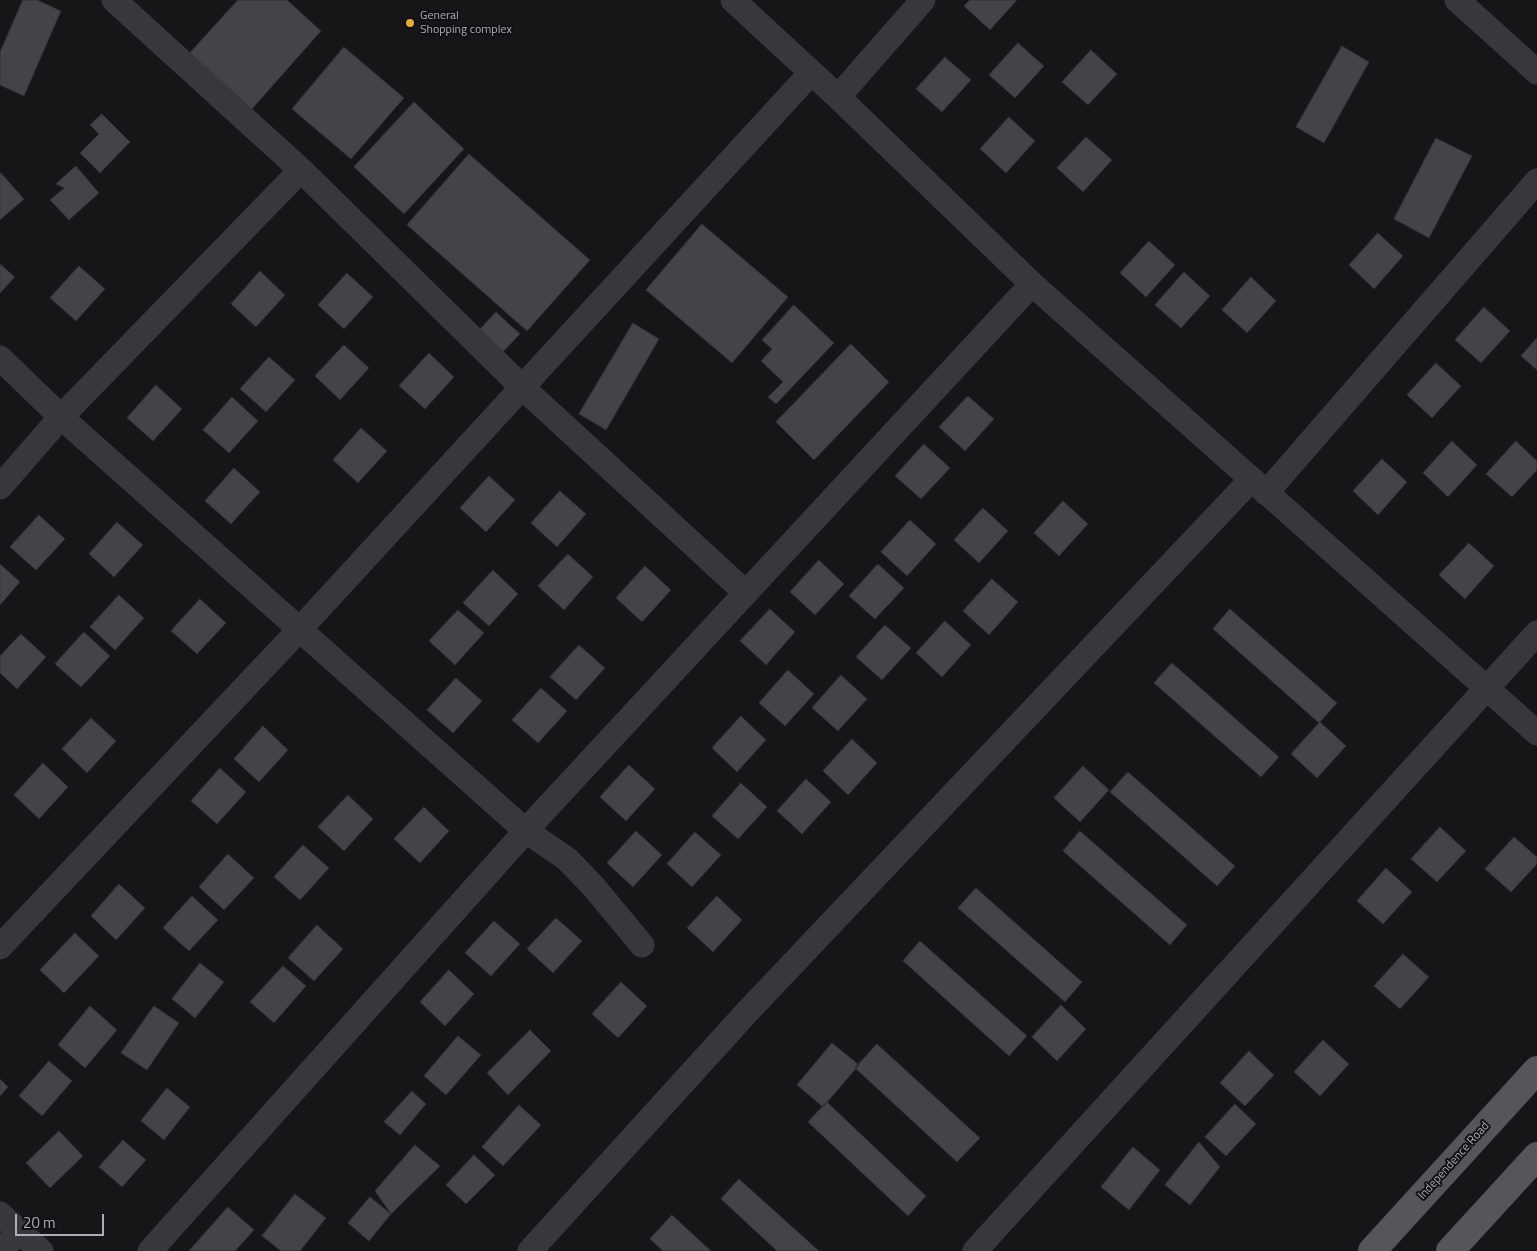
<!DOCTYPE html>
<html>
<head>
<meta charset="utf-8">
<style>
  body { margin:0 }
  #map { position:relative; width:1537px; height:1251px; overflow:hidden; background:#161618; font-family:"Titillium Web",sans-serif }
  canvas { display:block }
  .scale { position:absolute; left:15px; top:1214px; width:89px; height:22px; box-sizing:border-box; border:2px solid #a9aeb7; border-top:0; padding-left:6px; font-size:15px; line-height:18px; white-space:nowrap; color:#a9aeb7; -webkit-text-stroke:4px #111113; paint-order:stroke }
</style>
</head>
<body>
<div id="map">
<canvas width="1537" height="1251"></canvas>
<div class="scale">20 m</div>
</div>
<script>
const context = document.querySelector('canvas').getContext('2d');
context.lineJoin = 'round';
function paint(path, color) {
  context.fillStyle = color;
  context.fill(path, 'evenodd');
}
function strokePath(path, color, width, dash) {
  context.strokeStyle = color;
  context.lineWidth = width;
  context.lineCap = dash ? 'butt' : 'round';
  context.setLineDash(dash || []);
  context.stroke(path);
}
function label(font, color, halo, rows, align = 'center') {
  context.font = font + ' "Titillium Web",sans-serif';
  context.lineWidth = 4;
  context.setLineDash([]);
  context.textBaseline = 'middle';
  context.strokeStyle = halo;
  context.fillStyle = color;
  for (const [text, x, y, turn = 0] of rows) {
    context.save();
    context.translate(x, y);
    context.rotate((+turn || 0) * Math.PI / 180);
    context.textAlign = isNaN(turn) ? turn : align;
    if (halo) context.strokeText(text, 0, 0);
    context.fillText(text, 0, 0);
    context.restore();
  }
}
const building = new Path2D(`
  M23,0H37L61,11L24,96L0,85V52Z
  M238,0H287L321,31L251,110L189,54Z
  M970,0H1017L990,30L964,6Z
  M1018,43L1044,66L1015,98L989,75Z
  M1342,46L1369,62L1324,143L1296,127Z
  M344,47L404,98L351,159L292,109Z
  M1091,50L1117,74L1088,105L1062,82Z
  M945,57L971,80L942,112L916,89Z
  M414,102L464,149L404,214L354,167Z
  M102,114L130,142L100,173L80,153L99,134L90,125Z
  M1009,117L1035,141L1006,173L980,149Z
  M1086,137L1112,160L1083,192L1057,168Z
  M1436,138L1472,156L1429,238L1394,219Z
  M469,154L590,260L527,331L407,225Z
  M76,166L99,193L69,220L50,200L64,188L56,184Z
  M0,172L24,199L0,220Z
  M702,224L788,297L732,363L646,290Z
  M1378,233L1403,256L1374,289L1349,265Z
  M1149,241L1175,265L1146,297L1120,273Z
  M0,264L15,277L0,293Z
  M79,266L105,289L76,321L50,298Z
  M260,271L285,295L256,327L231,304Z
  M1184,272L1210,296L1181,328L1155,305Z
  M347,273L373,297L344,329L318,305Z
  M1251,277L1276,301L1247,333L1222,310Z
  M794,305L834,343L776,404L768,397L783,382L761,361L772,349L762,340Z
  M1484,307L1510,331L1481,363L1455,340Z
  M496,312L520,334L499,356L476,334Z
  M633,323L659,339L606,430L579,414Z
  M1537,338V370L1521,356Z
  M851,344L889,382L814,460L776,422Z
  M344,345L369,368L340,400L315,376Z
  M429,353L454,377L425,409L399,386Z
  M269,357L295,380L266,412L240,389Z
  M1436,363L1461,386L1432,418L1407,395Z
  M156,385L182,409L153,441L127,418Z
  M968,396L994,419L965,451L939,427Z
  M232,397L258,421L229,453L203,430Z
  M361,428L387,451L358,483L333,460Z
  M1452,441L1477,465L1448,497L1423,473Z
  M1516,441L1537,461V470L1512,497L1486,474Z
  M924,444L950,468L921,499L895,476Z
  M1382,459L1407,482L1378,515L1353,491Z
  M234,468L260,492L231,524L205,501Z
  M489,476L515,500L486,532L460,508Z
  M560,491L586,514L557,547L531,523Z
  M1063,501L1088,524L1059,556L1034,533Z
  M983,508L1008,531L979,563L954,540Z
  M39,515L65,539L36,570L10,547Z
  M910,520L936,544L907,576L881,552Z
  M117,522L143,545L114,577L89,554Z
  M1469,543L1494,566L1465,599L1439,575Z
  M568,554L593,577L564,610L538,586Z
  M819,560L844,584L815,615L790,592Z
  M0,564L20,582L0,605Z
  M878,564L904,588L875,619L849,596Z
  M645,566L671,590L642,622L616,598Z
  M493,570L518,594L489,626L463,603Z
  M992,579L1018,602L989,635L963,611Z
  M119,595L144,618L115,650L90,627Z
  M200,599L226,623L197,654L171,631Z
  M770,609L795,632L766,665L740,641Z
  M1230,609L1337,703L1319,723L1213,629Z
  M458,610L484,633L455,665L429,641Z
  M945,621L971,645L942,677L916,653Z
  M885,625L911,648L882,680L856,657Z
  M84,632L110,656L81,687L55,664Z
  M21,634L46,657L17,689L0,673V656Z
  M579,645L605,668L576,700L550,677Z
  M1172,663L1279,757L1261,777L1154,683Z
  M788,670L814,694L785,726L759,703Z
  M841,675L867,699L838,731L812,708Z
  M456,678L482,701L453,733L427,710Z
  M541,688L567,711L538,743L512,720Z
  M741,716L766,740L737,772L712,748Z
  M91,718L116,741L87,773L62,749Z
  M1320,722L1346,746L1317,778L1291,754Z
  M263,726L288,750L259,782L234,759Z
  M852,739L877,763L848,795L823,771Z
  M43,763L68,787L39,819L14,795Z
  M629,765L655,789L626,821L600,797Z
  M1083,766L1109,790L1080,822L1054,798Z
  M220,768L246,792L217,824L191,801Z
  M1128,772L1235,866L1217,886L1110,792Z
  M806,779L831,802L802,834L777,811Z
  M741,783L767,807L738,839L712,816Z
  M348,795L373,819L344,851L318,827Z
  M424,807L449,831L420,863L394,839Z
  M1440,827L1466,851L1437,882L1411,859Z
  M636,831L662,855L633,887L607,863Z
  M1080,831L1187,925L1170,945L1063,851Z
  M695,832L721,855L692,887L667,864Z
  M1514,837L1537,857V864L1511,892L1485,869Z
  M303,845L329,868L300,900L274,877Z
  M228,854L254,878L224,910L199,887Z
  M1386,868L1412,892L1383,924L1357,901Z
  M119,884L145,908L116,940L91,916Z
  M976,888L1082,982L1065,1002L958,908Z
  M192,896L218,920L189,951L163,928Z
  M717,896L742,920L713,952L687,928Z
  M556,918L582,941L553,973L527,949Z
  M494,921L520,944L491,976L465,953Z
  M317,925L343,949L314,981L288,958Z
  M75,933L99,956L64,993L40,970Z
  M920,941L1027,1036L1009,1056L903,961Z
  M1403,954L1429,977L1400,1009L1374,986Z
  M200,963L224,982L195,1018L172,999Z
  M283,966L306,986L274,1023L250,1002Z
  M449,970L474,994L445,1026L420,1002Z
  M621,982L647,1006L618,1038L592,1014Z
  M1061,1005L1086,1029L1057,1061L1032,1037Z
  M90,1006L117,1030L85,1068L58,1045Z
  M154,1006L179,1023L147,1070L121,1053Z
  M530,1030L551,1051L508,1095L487,1073Z
  M458,1036L481,1055L446,1095L424,1076Z
  M1323,1040L1349,1064L1320,1096L1294,1072Z
  M832,1043L859,1065L823,1107L797,1085Z
  M877,1044L980,1138L957,1162L855,1068Z
  M1249,1051L1274,1075L1245,1106L1220,1083Z
  M49,1061L72,1081L42,1116L19,1096Z
  M0,1079L8,1087L0,1096Z
  M167,1088L190,1107L164,1140L141,1121Z
  M412,1091L426,1104L400,1135L384,1122Z
  M827,1102L926,1196L908,1216L808,1122Z
  M1235,1104L1256,1124L1226,1156L1205,1137Z
  M519,1105L541,1125L503,1166L482,1147Z
  M59,1131L83,1156L50,1188L26,1163Z
  M123,1140L146,1160L122,1187L99,1167Z
  M1199,1142L1220,1167L1190,1205L1165,1185Z
  M415,1145L440,1166L391,1214L375,1191Z
  M1133,1147L1160,1170L1129,1210L1101,1187Z
  M474,1155L495,1175L466,1204L446,1185Z
  M739,1179L819,1251H777L721,1199Z
  M295,1194L326,1218L300,1251H281L262,1236Z
  M370,1197L391,1214L369,1241L348,1223Z
  M228,1207L254,1230L235,1251H189Z
  M672,1215L711,1251H663L650,1239Z`);
const minor = new Path2D(`
  M114,0L301,170L522,387L746,593
  M733,0L838,97L1032,284L1537,733
  M1457,0L1537,72
  M838,97L923,0
  M0,358L61,417L526,831L567,859L593,886L642,945
  M0,487L61,417L301,170
  M1266,493L1537,181
  M0,947L300,629L811,73
  M0,1214L41,1251
  M1,1251L19,1231
  M150,1251L541,814L1032,284
  M530,1251L748,1011L1251,480
  M975,1251L1537,633`);
const primary = new Path2D(`
  M1372,1251L1537,1070
  M1450,1251L1537,1156`);
const markers = [
  [410,23,5,"#e5a741"]
];
const poiNames = [
  ["General",420,16],
  ["Shopping complex",420,30]
];
const streetNames = [
  ["Independence Road",1454,1161,-48]
];
paint(building, '#434448');
strokePath(building, '#303034', 1);
strokePath(minor, '#37383d', 25);
strokePath(primary, '#54565b', 28);
for (const [x, y, r, color] of markers) {
  const dot = new Path2D();
  dot.arc(x, y, r, 0, 2 * Math.PI);
  context.fillStyle = color;
  context.fill(dot);
  strokePath(dot, '#111113', 2);
}
label('12px', '#a9aeb7', '#111113', poiNames, 'left');
label('12px', '#a9aeb7', '#111113', streetNames);
</script>
</body>
</html>
